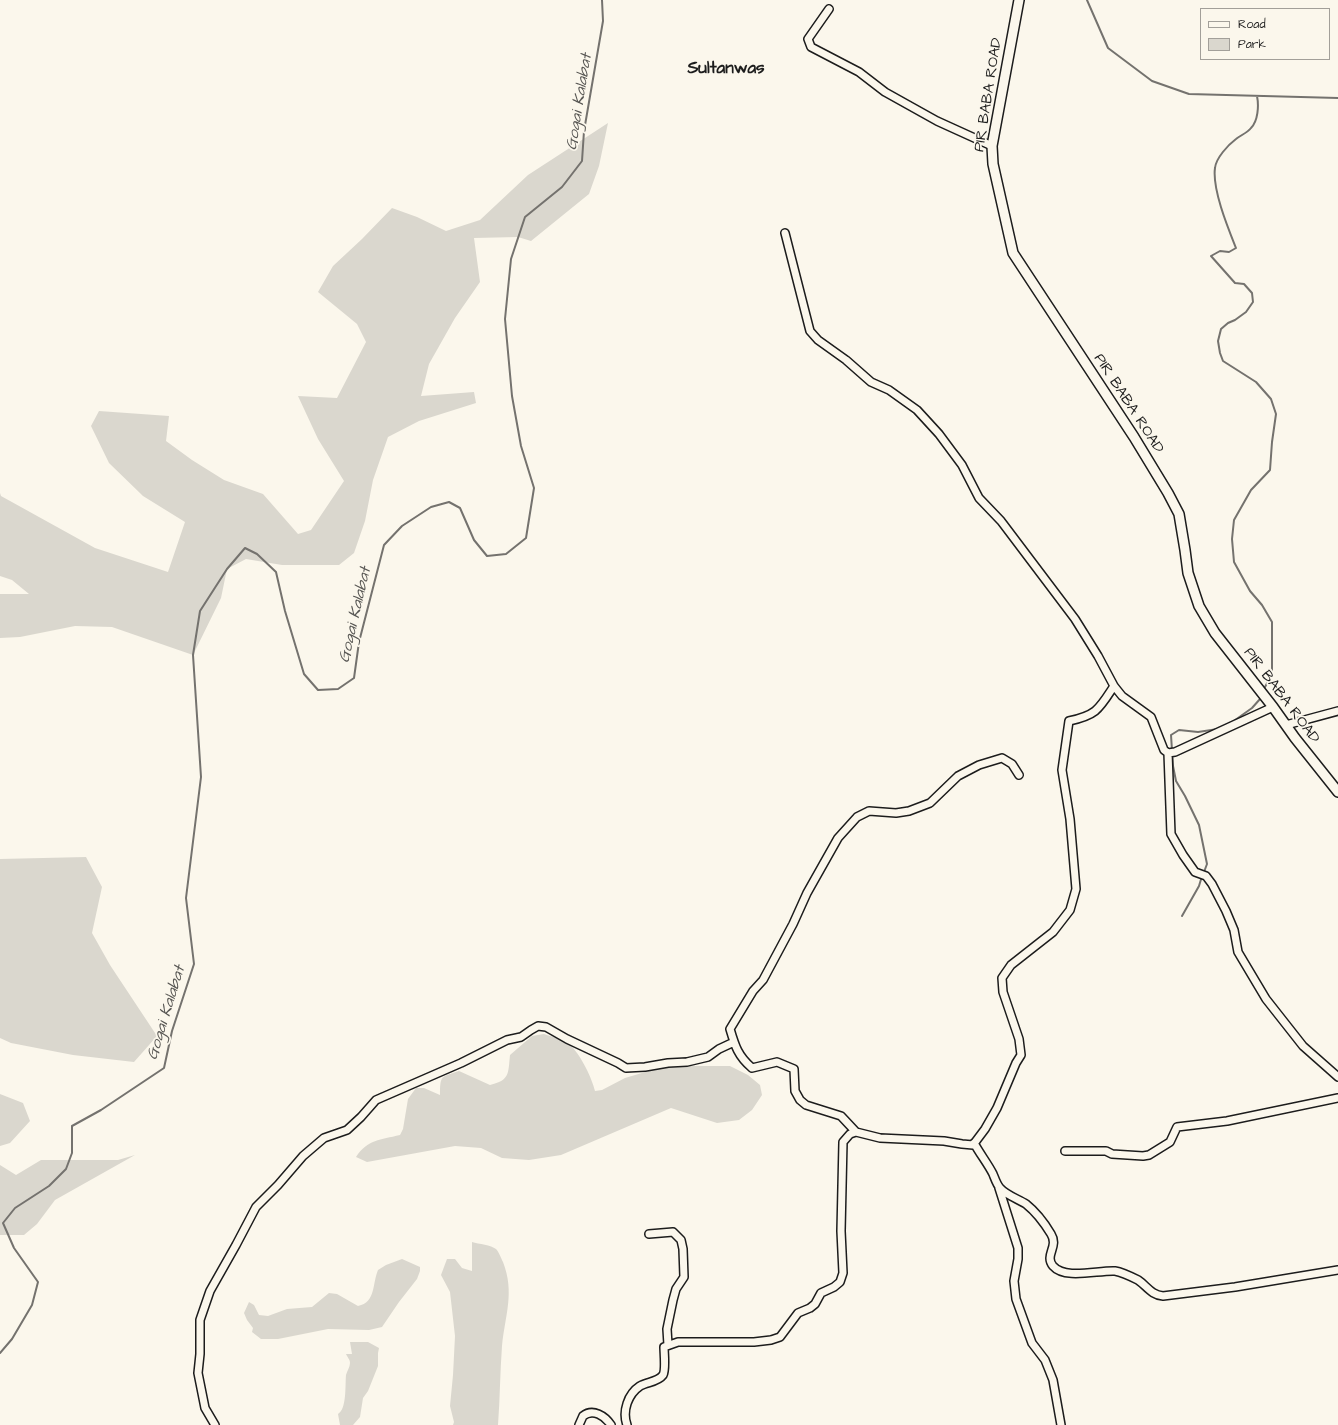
<!DOCTYPE html>
<html>
<head>
<meta charset="utf-8">
<style>
  body { margin:0 }
  #map { position:relative; width:1338px; height:1425px; overflow:hidden; background:#fbf7ec; font-family:"Architects Daughter",sans-serif }
  canvas { display:block }
  .legend { position:absolute; left:1200px; top:8px; width:130px; height:52px; box-sizing:border-box; background:#fbf7ec; border:1px solid #a29f99; margin:0; padding:5px 7px; list-style:none; font-size:12px; color:#1c1c1c }
  .legend li { display:flex; align-items:center; gap:8px; height:20px }
  .legend b { width:20px; border:1px solid #a29f99 }
</style>
</head>
<body>
<div id="map">
<canvas width="1338" height="1425"></canvas>
<ul class="legend">
<li><b style="height:5px;background:#fbf7ec"></b>Road</li>
<li><b style="height:11px;background:#dad7ce"></b>Park</li>
</ul>
</div>
<script>
const context = document.querySelector('canvas').getContext('2d');
context.lineJoin = 'round';
function paint(path, color) {
  context.fillStyle = color;
  context.fill(path, 'evenodd');
}
function strokePath(path, color, width, dash) {
  context.strokeStyle = color;
  context.lineWidth = width;
  context.lineCap = dash ? 'butt' : 'round';
  context.setLineDash(dash || []);
  context.stroke(path);
}
function label(font, color, halo, rows, align = 'center') {
  context.font = font + ' "Architects Daughter",sans-serif';
  context.lineWidth = 3.5;
  context.setLineDash([]);
  context.textBaseline = 'middle';
  context.strokeStyle = halo;
  context.fillStyle = color;
  for (const [text, x, y, turn = 0] of rows) {
    context.save();
    context.translate(x, y);
    context.rotate((+turn || 0) * Math.PI / 180);
    context.textAlign = isNaN(turn) ? turn : align;
    if (halo) context.strokeText(text, 0, 0);
    context.fillText(text, 0, 0);
    context.restore();
  }
}
const green = new Path2D(`
  M608,123L599,166L589,194L531,241L518,237L474,238L480,282L455,318L429,364L421,396L474,392L476,403L419,421L388,437L373,480L365,521L354,553L339,565H282L246,559L227,569L221,598L193,655L112,627L75,626L20,637L0,638V594H29L12,580L0,576V493L1,496L95,548L168,572L185,522L143,496L109,463L91,426L99,411L169,416L166,441L192,460L224,480L263,494L298,534L311,530L344,481L318,439L298,396L337,398L366,342L357,324L318,292L333,266L362,239L392,208L417,217L446,231L480,220L528,175Z
  M86,857L102,887L92,933L110,965L157,1036L134,1062L73,1055L11,1043L0,1038V859Z
  M544,1034C553,1037 566,1040 572,1047C581,1056 592,1078 595,1091L602,1090L625,1078L652,1070L677,1066H730L748,1075L760,1085L762,1095L752,1110L739,1120L717,1123L671,1108L561,1155L529,1160L502,1158L481,1148L455,1146L367,1162L356,1157C368,1139 380,1140 400,1135L403,1129L408,1099L416,1088H424L440,1095C440,1075 441,1077 459,1071L490,1085C510,1080 508,1074 510,1055L532,1036Z
  M0,1094L23,1103L30,1121L10,1143L0,1146Z
  M135,1155L55,1200L37,1224L24,1235H0V1165L16,1175L41,1160H118Z
  M472,1242C479,1244 491,1245 496,1249C499,1252 501,1258 503,1262C515,1293 505,1315 502,1346C500,1372 500,1399 498,1425H453L454,1422L450,1406L453,1375L455,1336L450,1292L441,1275L447,1259H455L462,1268L472,1271Z
  M402,1259L420,1267V1271L417,1279L399,1302L382,1327L369,1330L328,1329L278,1339H261L252,1332L253,1328L247,1320L244,1313L249,1302L254,1305L259,1315L268,1316L287,1309L312,1307L329,1293L337,1294L358,1306C376,1302 372,1284 378,1270L386,1265Z
  M350,1342H368L379,1348L378,1353V1366L368,1391L363,1398L360,1417L353,1425H340L338,1414C347,1409 345,1385 346,1375C347,1371 350,1367 350,1363C350,1359 347,1357 346,1354H352Z`);
const stream = new Path2D(`
  M1087,0L1108,48L1152,81L1189,94L1338,98
  M1257,96C1259,106 1258,121 1251,128C1247,133 1241,135 1236,139C1228,145 1216,158 1215,168C1212,189 1228,228 1236,248L1229,252L1220,251L1211,256L1235,283L1244,284L1252,293L1253,302L1246,312L1235,320L1228,323L1221,329L1218,341L1220,353L1223,361L1256,382L1271,399L1276,414L1272,442L1270,470L1251,490L1234,520L1232,539L1234,562L1250,591L1262,605L1272,622V674L1265,687
  M1231,723L1252,708L1260,699
  M1204,872L1207,864L1199,825L1185,796L1176,781L1173,766L1171,735L1179,730L1198,732L1218,729
  M1182,916L1199,886L1202,876
  M0,1353L12,1339L32,1305L38,1282L14,1248L3,1223L15,1208L49,1186L66,1169L72,1153V1126L101,1110L164,1068L172,1031L194,964L186,898L201,777L193,655L200,611L227,569L245,548L257,554L276,572L285,611L304,674L318,690L338,689L354,678L359,642L384,545L402,526L431,507L449,502L460,508L474,540L487,556L506,554L526,538L534,488L521,446L512,396L505,319L511,259L525,217L562,187L582,161L584,131L603,21L602,0`);
const minor = new Path2D(`
  M829,9L808,39L811,47L859,72L885,92L937,121L992,146
  M785,233L810,331L818,340L846,360L871,382L889,390L917,410L939,434L962,465L979,498L1001,521L1075,619L1098,656L1114,686L1122,696L1151,717L1164,750L1168,753L1175,752L1273,707
  M1286,725L1338,711
  M1168,753L1171,834L1183,855L1195,872L1206,876L1212,884L1226,911L1234,930L1238,952L1266,999L1303,1046L1338,1077
  M856,1132L841,1116L806,1105L800,1100L795,1091L794,1069L777,1062L752,1068C738,1056 735,1046 730,1029L753,991L763,980L793,924L807,893L838,838L857,817L869,811L896,813L909,811L930,803L958,776L979,765L1002,758L1012,764L1019,775
  M974,1143C980,1154 988,1164 993,1174C995,1179 997,1185 1000,1188C1006,1195 1018,1199 1026,1204C1036,1212 1045,1224 1051,1234C1059,1247 1044,1255 1053,1266C1065,1280 1098,1270 1115,1271C1121,1272 1132,1277 1138,1280C1147,1286 1151,1295 1163,1296L1235,1287L1338,1270
  M1065,1151H1106L1112,1154L1143,1156L1149,1155L1170,1142L1177,1127L1227,1121L1338,1098
  M999,1188L1018,1248V1259L1014,1281L1016,1299L1032,1343L1045,1360L1053,1380L1061,1425
  M649,1234L673,1232L681,1240L683,1249L684,1277L676,1289L673,1300L667,1329L668,1345
  M215,1425L205,1408L198,1373L200,1354V1320L210,1291L236,1245L256,1207L278,1185L303,1156L324,1138L347,1130L361,1117L376,1100L461,1063L507,1040L521,1037L531,1030L538,1026L546,1027L567,1039L618,1063L626,1068L645,1067L668,1063L687,1062L708,1057L719,1049L734,1042
  M579,1425L583,1416C593,1408 605,1416 611,1425
  M627,1425C622,1411 628,1394 640,1386C647,1382 658,1382 663,1375C666,1370 664,1353 664,1347L678,1342H754L771,1340L780,1337L798,1313L810,1308L815,1304L821,1293L834,1287L840,1282L843,1273L841,1231L843,1142L850,1134L856,1132L880,1138L944,1141L962,1144L973,1145L985,1129L997,1108L1016,1063L1021,1055L1019,1039L1003,992L1002,978L1011,965L1053,932L1070,910L1076,889L1070,819L1062,770L1069,721C1097,715 1099,709 1114,686`);
const major = new Path2D(`
  M1019,0L992,146L993,164L1013,253L1134,437L1168,493L1179,514L1185,550L1188,573L1199,606L1215,633L1273,707L1295,738L1338,792`);
const streetNames = [
  ["PIR BABA ROAD",989,95,-81],
  ["PIR BABA ROAD",1128,404,57],
  ["PIR BABA ROAD",1281,696,53]
];
const waterNames = [
  ["Gogai Kalabat",580,102,-81],
  ["Gogai Kalabat",356,615,-77],
  ["Gogai Kalabat",167,1013,-73]
];
const quarterNames = [
  ["Sultanwas",726,69]
];
paint(green, '#dad7ce');
strokePath(stream, '#74726e', 2);
strokePath(minor, '#1c1c1c', 10);
strokePath(major, '#1c1c1c', 12);
strokePath(minor, '#fbf7ec', 7);
strokePath(major, '#fbf7ec', 9);
label('15px', '#1c1c1c', '#fbf7ec', streetNames);
label('italic 16px', '#575653', '#fbf7ec', waterNames);
label('bold 17px', '#1c1c1c', '#fbf7ec', quarterNames);
</script>
</body>
</html>
